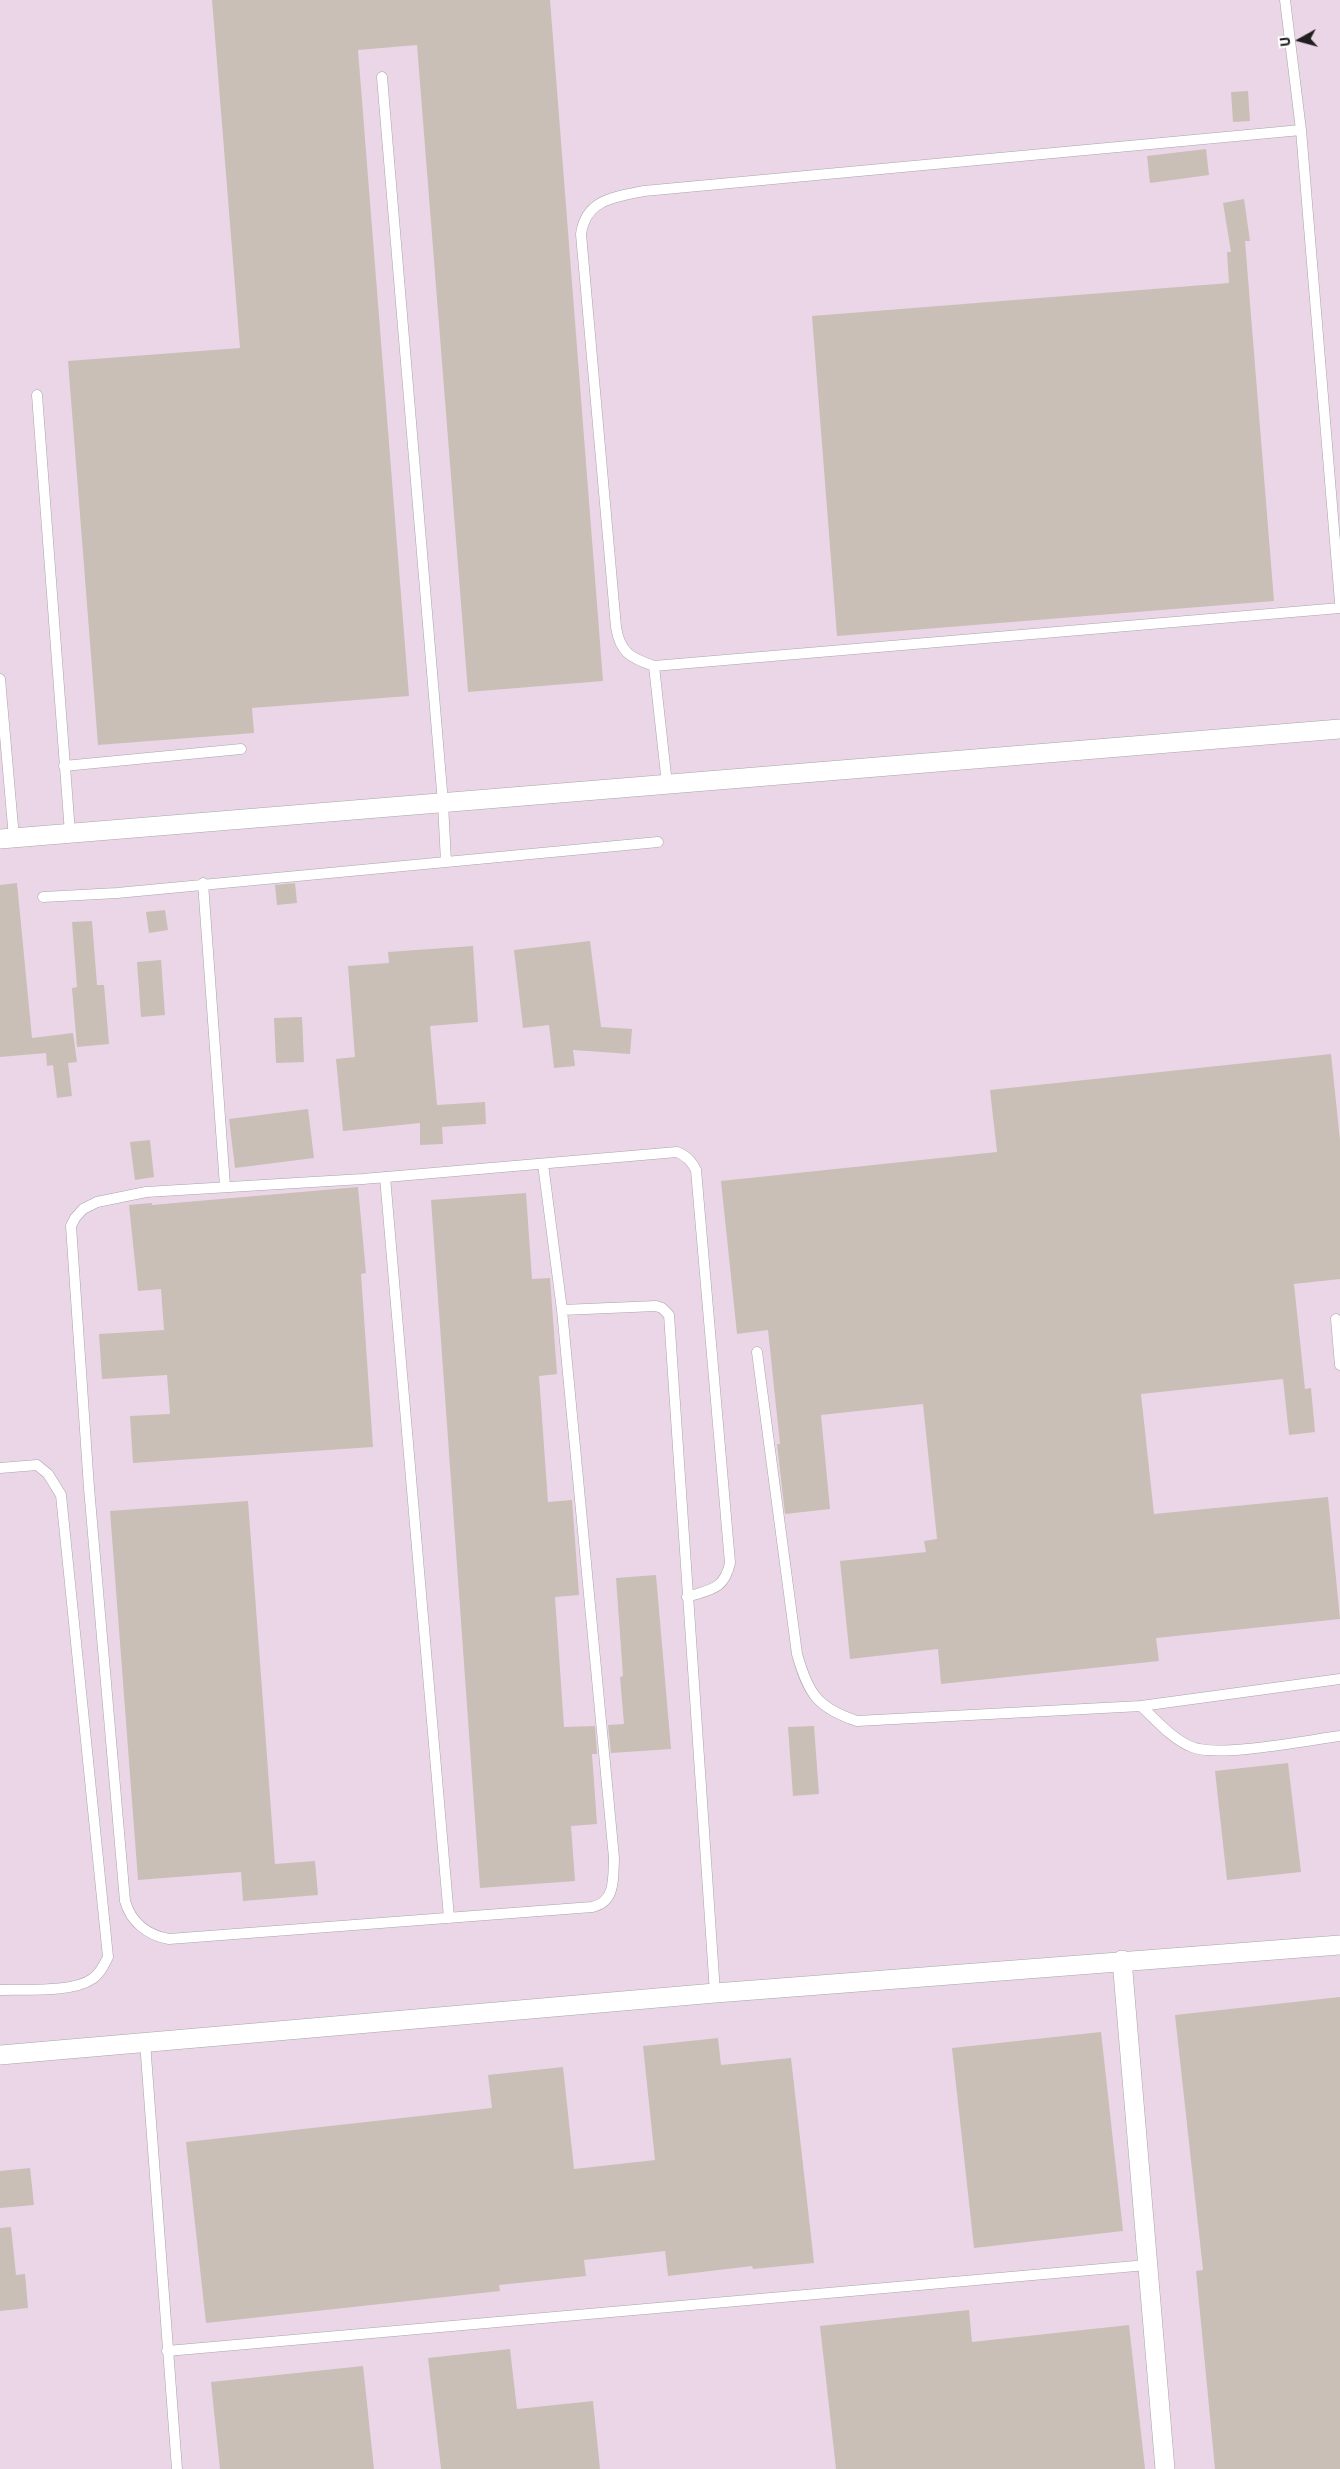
<!DOCTYPE html>
<html>
<head>
<meta charset="utf-8">
<style>
  body { margin:0 }
  #map { position:relative; width:1340px; height:2469px; overflow:hidden; background:#f1ede5; font-family:"IBM Plex Sans",sans-serif }
  canvas { display:block }
  .north { position:absolute; left:1275px; top:15px; width:50px; height:50px; -webkit-text-stroke:4px #fff; paint-order:stroke; rotate:263deg; font-size:14px; font-weight:700; line-height:20px; text-align:center; color:#1f1f1f }
  .north::after { content:''; display:block; margin:auto; width:18px; height:22px; background:#1f1f1f; clip-path:polygon(50% 0,100% 100%,50% 72%,0 100%) }
</style>
</head>
<body>
<div id="map">
<canvas width="1340" height="2469"></canvas>
<div class="north">U</div>
</div>
<script>
const context = document.querySelector('canvas').getContext('2d');
context.lineJoin = 'round';
function paint(path, color) {
  context.fillStyle = color;
  context.fill(path, 'evenodd');
}
function strokePath(path, color, width, dash) {
  context.strokeStyle = color;
  context.lineWidth = width;
  context.lineCap = dash ? 'butt' : 'round';
  context.setLineDash(dash || []);
  context.stroke(path);
}
const industrial = new Path2D(`
  M0,0H1340V2469H0Z`);
const building = new Path2D(`
  M212,0H550L603,681L468,692L417,45L358,50L409,696L252,708L254,733L98,745L68,361L240,348Z
  M1248,91L1250,121L1233,122L1231,92Z
  M1206,149L1209,175L1150,183L1147,156Z
  M1244,199L1250,241H1245L1274,601L837,636L812,316L1229,283L1227,252H1231L1223,203Z
  M17,883L32,1038L73,1033L77,1062L68,1063L72,1096L57,1098L53,1065L47,1066L46,1053L0,1057V885Z
  M295,883L297,903L277,905L275,885Z
  M165,910L168,930L149,933L146,912Z
  M92,921L97,985H104L109,1044L77,1047L72,988L77,987L72,922Z
  M590,941L601,1027L632,1029L630,1054L573,1050L575,1066L554,1068L549,1025L523,1028L514,950Z
  M473,946L478,1022L430,1026L437,1105L485,1102L486,1124L442,1127L443,1144L420,1145V1123L343,1131L336,1059L355,1057L348,966L389,963L388,952Z
  M161,960L165,1015L141,1017L137,962Z
  M302,1017L304,1062L276,1063L274,1018Z
  M1331,1054L1340,1140V1279L1294,1284L1305,1389L1311,1388L1315,1432L1289,1435L1283,1379L1141,1394L1154,1514L1328,1497L1340,1619L1156,1638L1159,1661L941,1684L938,1649L850,1659L840,1561L926,1552L924,1541L937,1539L923,1404L821,1415L830,1509L785,1514L777,1444H780L768,1330L737,1334L721,1181L997,1152L990,1090Z
  M308,1109L314,1158L235,1168L229,1119Z
  M150,1140L154,1177L135,1180L130,1142Z
  M358,1187L366,1273L361,1274L373,1447L133,1463L130,1416L170,1414L167,1375L102,1379L99,1334L164,1330L161,1289L138,1291L129,1205L152,1203V1205Z
  M526,1193L532,1279L550,1278L557,1374L539,1376L548,1502L572,1500L579,1595L555,1597L564,1727L595,1726L597,1754H592L597,1824L571,1826L575,1881L480,1888L431,1200Z
  M248,1501L275,1864L315,1861L318,1895L243,1901L241,1872L138,1880L110,1511Z
  M656,1575L671,1749L611,1753L608,1725L624,1724L620,1677L623,1676L616,1578Z
  M814,1726L819,1794L793,1796L788,1727Z
  M1288,1763L1301,1872L1227,1880L1215,1771Z
  M1340,1997V2469H1215L1196,2271L1203,2270L1175,2015Z
  M1101,2032L1123,2231L974,2248L952,2048Z
  M718,2038L721,2065L791,2058L814,2263L753,2269L752,2266L668,2276L665,2251L584,2260L586,2276L499,2285L500,2291L206,2323L186,2142L492,2108L488,2075L563,2067L574,2169L655,2160L643,2046Z
  M30,2168L34,2205L0,2208V2171Z
  M11,2227L16,2275L25,2274L28,2308L0,2311V2228Z
  M969,2310L972,2342L1129,2325L1145,2469H836L820,2326Z
  M510,2349L517,2409L593,2401L600,2469H441L428,2358Z
  M363,2366L374,2469H220L211,2382Z`);
const service = new Path2D(`
  M1285,0L1301,130L1340,602
  M37,395L70,833
  M654,666C631,658 620,653 616,627L581,234C586,199 615,197 644,191L1301,130
  M0,679L14,838
  M64,766L241,749
  M667,784L654,666L1340,608
  M446,862L658,842
  M203,883L225,1186
  M43,897L117,893L446,862L443,803L382,77
  M543,1164L562,1310L614,1858C613,1878 616,1902 592,1907L169,1939C147,1935 131,1922 125,1901L89,1488L71,1226L75,1218L83,1209L97,1202L146,1192L363,1179L677,1152C687,1156 691,1161 696,1170L730,1563C724,1590 711,1589 687,1597
  M385,1177L449,1918
  M562,1310L656,1306L662,1308L669,1315L715,1993
  M1336,1319L1340,1365
  M757,1352L797,1654C808,1693 817,1708 857,1721L1141,1706L1340,1679
  M0,1468L37,1465L48,1474L61,1495L108,1957C104,1965 100,1974 92,1979C72,1993 25,1989 0,1990
  M1141,1706C1156,1720 1172,1739 1192,1747C1218,1758 1309,1740 1340,1736
  M145,2042L177,2469
  M167,2351L1147,2265`);
const minor = new Path2D(`
  M0,839L1340,729
  M1122,1960L1165,2469
  M0,2055L715,1993L1340,1945`);
paint(industrial, '#ebd6e7');
paint(building, '#c9bfb7');
strokePath(service, '#a6a6a6', 11);
strokePath(minor, '#a6a6a6', 20);
strokePath(service, '#fff', 10);
strokePath(minor, '#fff', 19);
</script>
</body>
</html>
